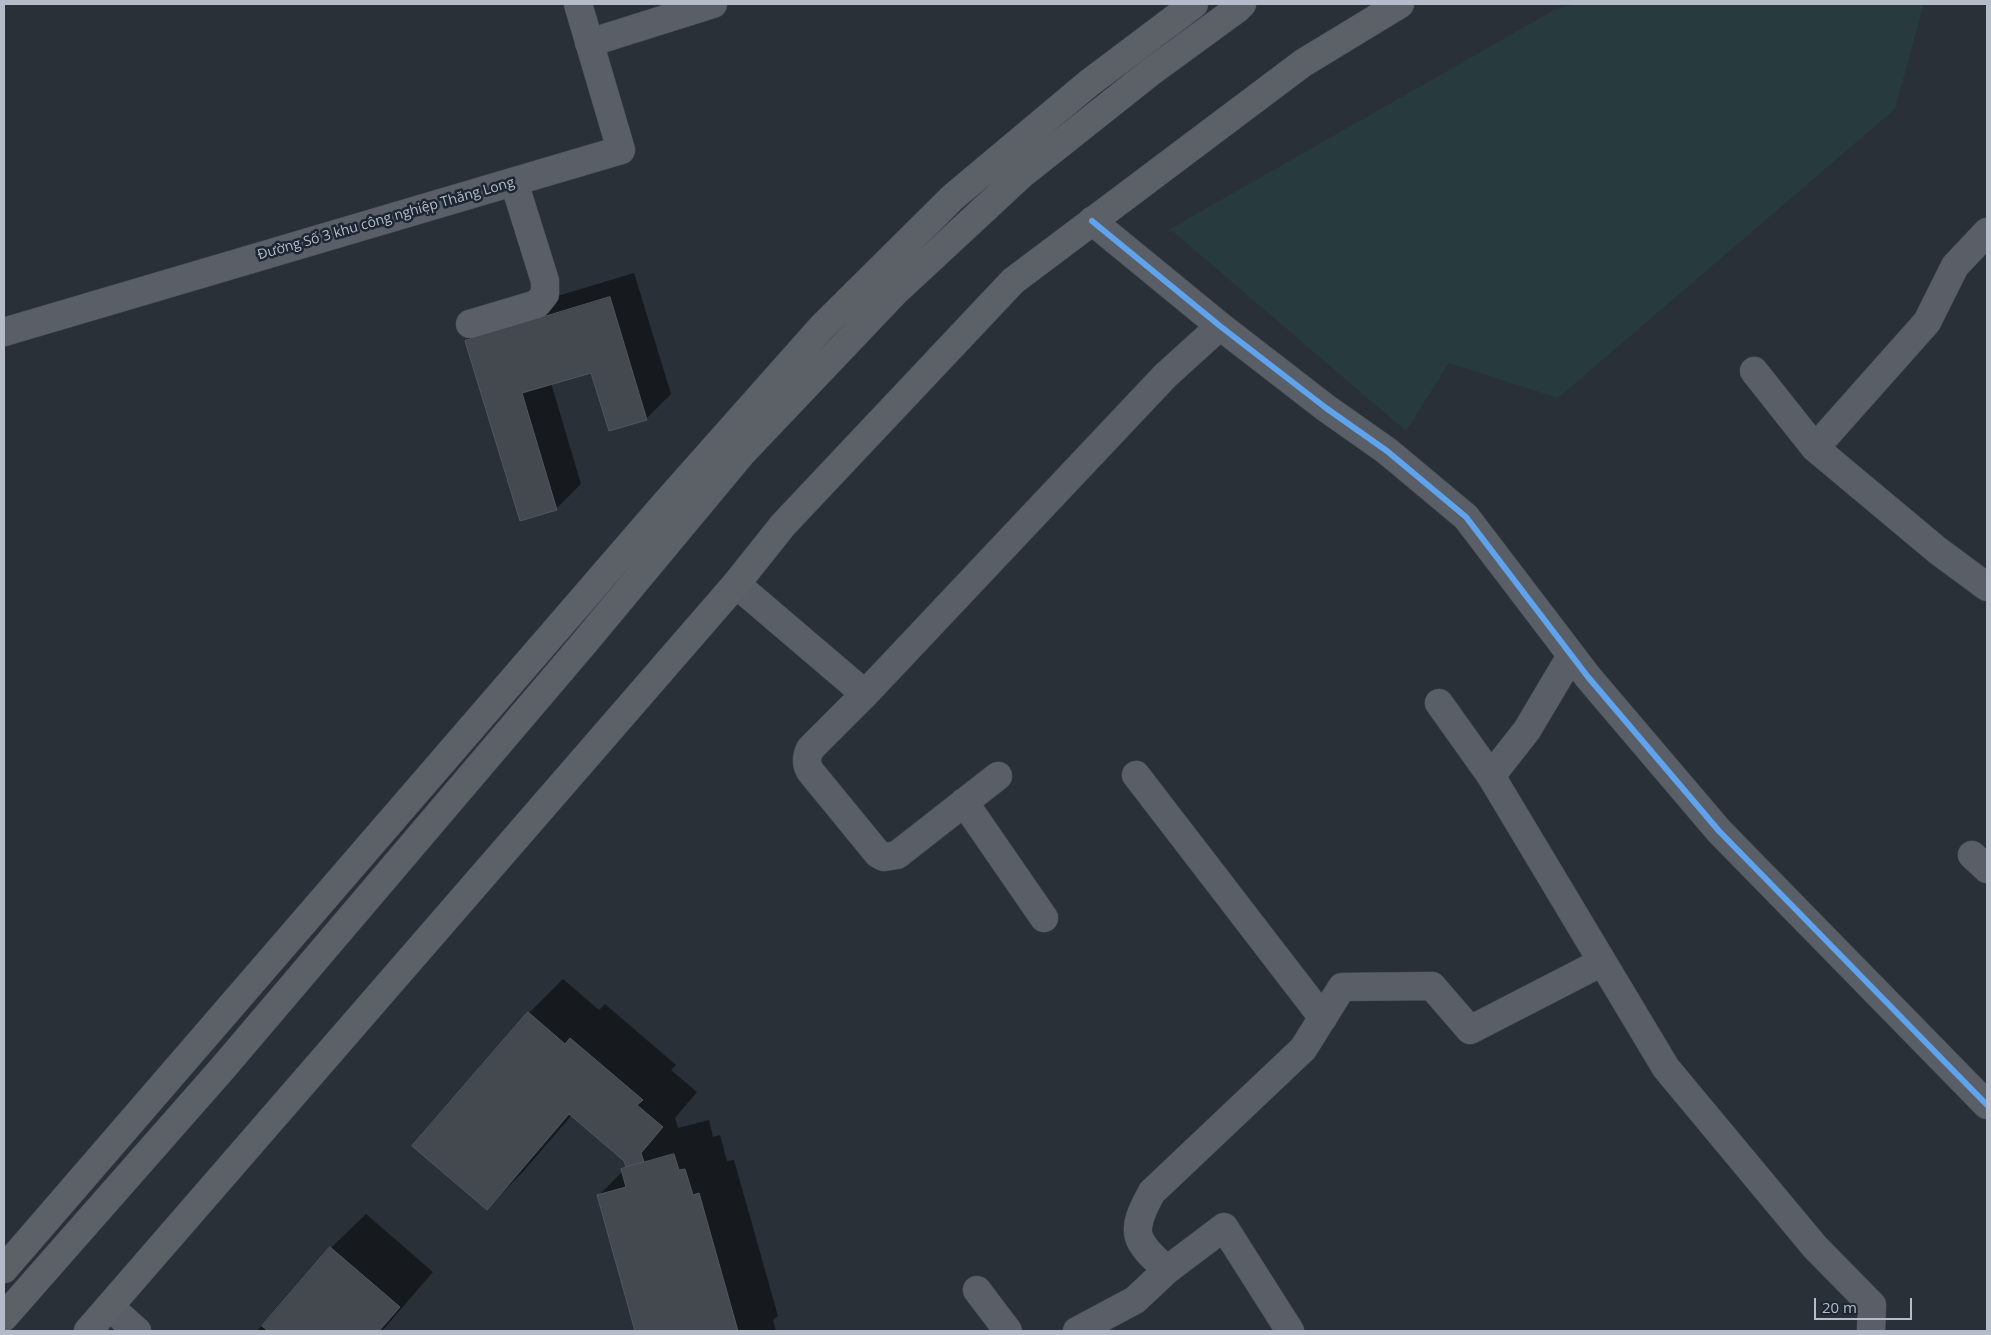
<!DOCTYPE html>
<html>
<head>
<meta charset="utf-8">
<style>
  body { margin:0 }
  #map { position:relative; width:1991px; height:1335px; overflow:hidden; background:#2a3038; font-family:"Open Sans",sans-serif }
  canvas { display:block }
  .frame { position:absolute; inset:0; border:5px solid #b4bcc9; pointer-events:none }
  .scale { position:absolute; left:1814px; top:1298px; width:98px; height:22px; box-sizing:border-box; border:2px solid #b4bcc9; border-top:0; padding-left:6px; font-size:15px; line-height:18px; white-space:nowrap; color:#b4bcc9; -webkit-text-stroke:4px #1d2633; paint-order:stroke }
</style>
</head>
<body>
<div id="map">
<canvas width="1991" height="1335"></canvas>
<div class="frame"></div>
<div class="scale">20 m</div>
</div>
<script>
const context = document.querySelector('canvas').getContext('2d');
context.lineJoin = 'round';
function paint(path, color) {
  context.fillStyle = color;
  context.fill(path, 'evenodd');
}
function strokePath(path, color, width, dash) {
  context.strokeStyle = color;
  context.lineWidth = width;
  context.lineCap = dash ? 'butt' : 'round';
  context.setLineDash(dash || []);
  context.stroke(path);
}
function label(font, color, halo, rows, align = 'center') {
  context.font = font + ' "Open Sans",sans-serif';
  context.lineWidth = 5;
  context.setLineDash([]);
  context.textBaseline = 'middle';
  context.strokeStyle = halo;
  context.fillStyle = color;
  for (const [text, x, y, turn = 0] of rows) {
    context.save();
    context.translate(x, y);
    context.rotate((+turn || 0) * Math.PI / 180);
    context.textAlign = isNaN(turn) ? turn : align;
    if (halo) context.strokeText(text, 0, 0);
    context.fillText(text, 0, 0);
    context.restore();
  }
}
const green = new Path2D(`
  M1577,4H1924L1895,109L1558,398L1449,363L1406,431L1170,229L1556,9Z`);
const shadow = new Path2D(`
  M634,273L671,394L647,418L610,430L592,371L551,383L581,484L557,508L520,519L466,341L491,316Z
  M563,979L599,1010L605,1004L676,1065L671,1070L697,1092L675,1118L678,1128L709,1120L713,1137L720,1135L727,1161L734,1160L778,1316L773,1320L776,1331H636L598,1196L623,1171L626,1165L625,1160L572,1115L521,1174L487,1208L529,1013Z
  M366,1214L433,1272L382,1331H257L331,1248Z`);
const building = new Path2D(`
  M610,297L647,420L609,431L591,373L522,393L557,510L520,521L465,341Z
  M528,1012L565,1044L570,1038L643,1100L637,1105L663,1127L641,1153L644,1162L626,1167L624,1161L569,1114L487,1210L412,1146Z
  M674,1154L679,1170L685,1169L693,1195L699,1193L738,1331H635L597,1195L626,1187L621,1169Z
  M330,1247L400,1307L379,1331H268L262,1326Z`);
const minor = new Path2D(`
  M589,43L713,4
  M1092,221L1220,326L1326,408L1387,451L1466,517L1588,677L1719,831L1987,1105
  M470,324L537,304L545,294V281L514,182
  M4,332L621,150L578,4
  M1754,371L1815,448L1937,550L1987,587
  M1815,448L1927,322L1955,266L1987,232
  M736,584L865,694L1165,376L1220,326
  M865,694L810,749C806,758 806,763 810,771L878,854L884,857L897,855L998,776
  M1439,703L1491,776L1666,1068L1815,1247L1872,1305L1871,1331
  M1136,775L1323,1018
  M1491,776L1527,730L1571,656
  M964,802L1044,918
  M1972,855L1987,869
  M1167,1270C1134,1240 1129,1233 1152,1192L1303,1049L1342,987L1432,986L1470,1030L1602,962
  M977,1290L1008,1331
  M110,1307L137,1331
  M1077,1331L1135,1300L1167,1270L1224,1227L1290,1331`);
const major = new Path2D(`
  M4,1269L664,505L822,327L953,197L1089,83L1194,4
  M4,1317L222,1069L585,642L742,453L895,292L1021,175L1152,71L1237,9L1242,4
  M88,1331L736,584L783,525L1013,281L1303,63L1400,4`);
const cycleway = new Path2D(`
  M1092,221L1220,326L1326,408L1387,451L1466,517L1588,677L1719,831L1987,1105`);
const streetNames = [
  ["Đường Số 3 khu công nghiệp Thăng Long",386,219,-16]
];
paint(green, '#273a3e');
paint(shadow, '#0007');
paint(building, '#444950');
strokePath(building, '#52575f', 1);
strokePath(minor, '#484c53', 29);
strokePath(major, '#484c55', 29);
strokePath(minor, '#5a5e66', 28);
strokePath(major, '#5c6168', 28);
strokePath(cycleway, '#60a3ed', 6);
label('14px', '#b4bcc9', '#1d2633', streetNames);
</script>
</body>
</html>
